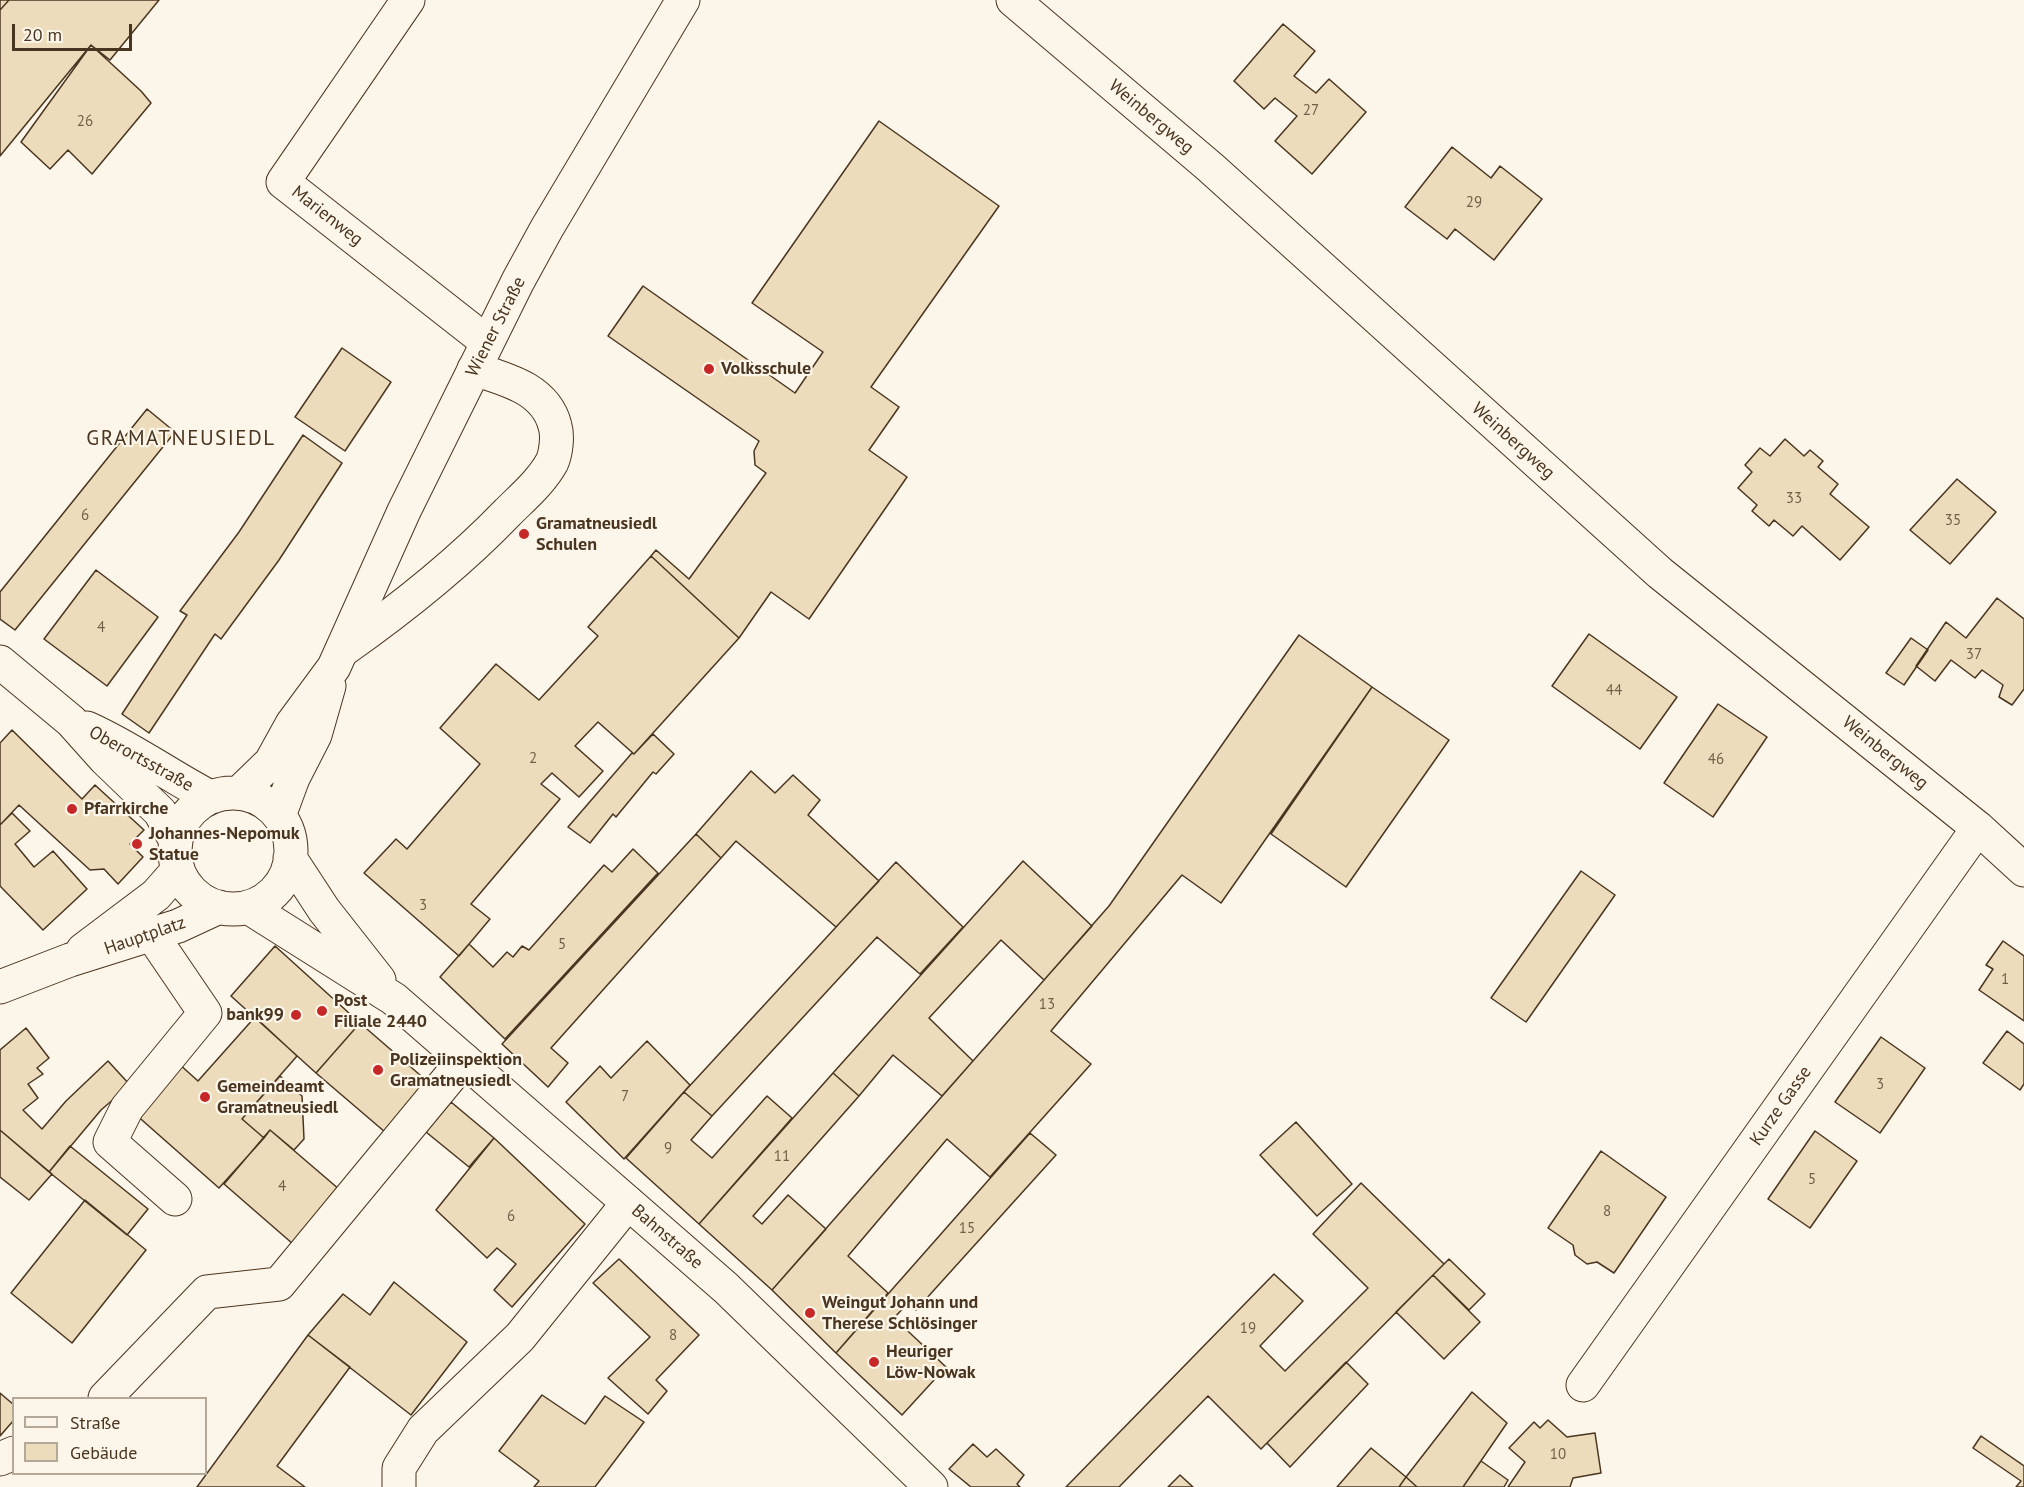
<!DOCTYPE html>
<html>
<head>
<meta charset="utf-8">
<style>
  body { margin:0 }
  #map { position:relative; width:2024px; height:1487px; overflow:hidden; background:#fbf6e9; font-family:"PT Sans",sans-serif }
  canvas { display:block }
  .legend { position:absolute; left:12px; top:1397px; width:195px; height:78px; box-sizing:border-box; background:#fbf6e9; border:2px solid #b4a999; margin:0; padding:8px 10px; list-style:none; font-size:18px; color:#4a3520 }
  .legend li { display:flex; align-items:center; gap:12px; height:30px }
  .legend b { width:30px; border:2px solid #b4a999 }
  .scale { position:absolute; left:12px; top:24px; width:120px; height:27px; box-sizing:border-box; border:3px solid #4a3520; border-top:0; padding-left:8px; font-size:18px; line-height:21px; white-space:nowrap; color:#4a3520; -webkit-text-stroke:4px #fbf6e9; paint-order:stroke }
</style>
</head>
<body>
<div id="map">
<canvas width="2024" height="1487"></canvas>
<ul class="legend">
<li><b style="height:8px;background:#fbf6e9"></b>Straße</li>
<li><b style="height:16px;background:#ecdcbc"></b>Gebäude</li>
</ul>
<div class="scale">20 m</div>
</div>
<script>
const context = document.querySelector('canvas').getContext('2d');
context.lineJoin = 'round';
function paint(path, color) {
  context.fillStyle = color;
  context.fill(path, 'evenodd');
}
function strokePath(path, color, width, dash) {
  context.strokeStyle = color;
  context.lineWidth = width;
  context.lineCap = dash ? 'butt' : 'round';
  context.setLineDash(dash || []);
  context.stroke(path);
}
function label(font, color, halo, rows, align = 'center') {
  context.font = font + ' "PT Sans",sans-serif';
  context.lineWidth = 4.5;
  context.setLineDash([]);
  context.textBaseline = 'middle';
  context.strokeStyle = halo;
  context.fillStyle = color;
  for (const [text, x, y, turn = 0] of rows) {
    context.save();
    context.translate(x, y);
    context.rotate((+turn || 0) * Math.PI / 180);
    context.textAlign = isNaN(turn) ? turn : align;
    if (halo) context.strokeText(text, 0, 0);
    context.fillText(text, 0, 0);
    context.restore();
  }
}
const building = new Path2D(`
  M0,0H9L0,10Z
  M9,0H159L110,60L91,45L0,156V10Z
  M1283,24L1315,51L1294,76L1316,93L1329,79L1366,112L1312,174L1275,141L1297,116L1275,98L1264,109L1234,81Z
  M91,45L141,91L151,103L92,174L68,150L50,169L21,142Z
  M879,121L999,206L871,387L899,407L869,450L907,477L809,619L771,592L739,638L651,556L656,550L689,579L766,473L755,465L754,451L759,441L608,336L643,286L795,393L823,352L752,303Z
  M1452,147L1491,178L1500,166L1542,199L1494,260L1455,229L1447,239L1405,207Z
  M342,348L391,382L345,451L295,417Z
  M147,409L175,432L15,630L0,619V592Z
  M303,435L342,463L279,560L221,639L215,634L149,733L122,714L187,615L180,611L239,532Z
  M1785,439L1804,456L1810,450L1823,461L1818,467L1838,484L1830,494L1869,527L1840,560L1802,526L1793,536L1774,520L1769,526L1752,511L1757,505L1738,488L1752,472L1745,465L1760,448L1770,456Z
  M1957,479L1996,512L1950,564L1910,530Z
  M651,556L739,638L634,754L598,722L575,746L603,771L579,797L552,773L541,784L560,799L471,904L490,919L459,956L364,873L396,839L407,849L480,764L440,728L496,664L539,700L598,636L588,627Z
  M96,570L158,617L107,686L44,639Z
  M1997,598L2024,619V689L2012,705L1999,697L2003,685L1982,670L1975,678L1951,660L1935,681L1916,666L1946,622L1966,638Z
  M1589,634L1677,697L1640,749L1552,686Z
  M1299,635L1372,687L1221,903L1182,875L1051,1031L1091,1064L990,1177L947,1139L848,1256L888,1293L836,1353L772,1290L1109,906Z
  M1911,638L1928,650L1904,685L1886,673Z
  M1372,687L1449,740L1346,887L1271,834Z
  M1718,704L1767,737L1713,817L1664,783Z
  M12,730L82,799L95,785L144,830L130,844L143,857L118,884L104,869L90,870L19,805L0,825V743Z
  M653,734L674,754L656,774L653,772L616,817L613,814L590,843L568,827L632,753L634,754Z
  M751,771L775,793L793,775L820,800L808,815L879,881L836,927L736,841L721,858L696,834Z
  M12,813L30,831L15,844L34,867L53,851L87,889L43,930L0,886V825Z
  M696,834L721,858L551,1048L568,1063L548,1087L502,1044Z
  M633,849L658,873L505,1039L440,977L469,944L493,967L507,952L513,957L522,946L529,950L604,865L612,872Z
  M1023,861L1092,926L1044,980L1001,940L929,1018L973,1061L942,1096L893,1055L859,1096L833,1073Z
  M896,862L963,927L920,974L877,937L712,1116L684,1092Z
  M1581,871L1615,895L1526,1022L1491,998Z
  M2003,941L2024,956V1021L1979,990L1993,969L1986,965Z
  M275,946L360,1023L316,1073L231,996Z
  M255,1017L297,1056L242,1119L264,1138L219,1188L134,1113L178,1063L198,1081Z
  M360,1023L435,1088L392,1138L316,1073Z
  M26,1028L49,1058L37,1068L43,1074L28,1084L38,1098L23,1110L42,1129L66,1101L108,1061L130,1085L101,1110L49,1172L0,1130V1050Z
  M2007,1031L2024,1044V1084L2020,1090L1983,1063Z
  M1881,1037L1925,1068L1880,1133L1835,1102Z
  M647,1041L690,1085L624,1159L566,1102L600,1066L611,1078Z
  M833,1073L859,1096L753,1216L762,1224L788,1195L826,1229L772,1290L699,1224Z
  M280,1076L302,1096L304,1139L294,1150L270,1130L264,1138L242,1119Z
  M684,1092L712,1116L691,1140L712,1158L767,1096L792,1118L699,1224L626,1158Z
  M451,1102L494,1138L469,1167L426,1132Z
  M1296,1122L1352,1184L1317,1216L1260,1155Z
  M0,1130L52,1174L29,1200L0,1177Z
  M270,1130L340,1190L293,1244L224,1184Z
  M1815,1131L1857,1161L1810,1228L1768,1199Z
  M1030,1133L1056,1155L916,1310L908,1303L894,1318L946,1367L902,1415L836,1353Z
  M494,1138L585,1224L512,1307L494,1290L516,1264L497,1248L487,1258L436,1210Z
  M70,1146L148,1209L127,1235L49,1172Z
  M1601,1151L1666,1197L1614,1273L1597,1262L1587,1264L1575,1255L1573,1245L1548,1228Z
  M1361,1183L1444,1264L1433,1275L1261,1449L1208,1396L1119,1487H1066L1274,1274L1303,1301L1260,1346L1285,1371L1368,1288L1313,1234Z
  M85,1200L146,1250L72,1343L11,1293Z
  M619,1259L699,1335L656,1380L667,1391L648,1414L608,1378L650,1337L593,1283Z
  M1449,1259L1485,1294L1469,1310L1433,1275Z
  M1433,1275L1480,1322L1444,1359L1396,1312Z
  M394,1282L467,1342L411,1415L308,1335L343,1294L370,1315Z
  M308,1335L350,1367L277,1466L305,1487H197Z
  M1346,1362L1368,1384L1290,1467L1267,1443Z
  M1472,1392L1507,1423L1463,1487H1417L1406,1477Z
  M0,1393L14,1405V1420L0,1436Z
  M542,1395L585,1424L605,1396L644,1422L595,1487H534L539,1481L499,1451Z
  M1548,1420L1567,1437L1595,1433L1601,1473L1573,1478L1570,1487H1508L1525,1462L1509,1448L1534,1422L1540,1428Z
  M1981,1436L2024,1466V1487H2016L2021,1481L1973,1448Z
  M973,1444L987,1457L996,1449L1024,1475L1017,1484L1020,1487H971L949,1469Z
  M1371,1448L1406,1477L1399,1487H1337Z
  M1481,1461L1508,1480L1504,1487H1463Z
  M1180,1475L1193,1487H1168Z
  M1406,1477L1417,1487H1399Z`);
const minor = new Path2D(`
  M408,0L283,182L487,342
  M1013,0L1210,167L1660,573L1978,828L2024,870
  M343,650C401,609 457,565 507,513C523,497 541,482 552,462C556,453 558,436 555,426C546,389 506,379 474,369
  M152,935L205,1013L127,1108L110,1142L175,1199
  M1583,1385L1978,828
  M105,1398L207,1292L279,1284L464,1060
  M0,1459L14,1453
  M399,1487V1468L423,1430L520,1337L628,1203`);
const major = new Path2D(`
  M0,662L71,721L105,759L160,812L176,841
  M87,728C130,747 168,775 210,797
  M239,793L271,762L292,724L334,667L404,511L518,281L547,228L683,0
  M175 851a58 58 0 1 1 116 0a58 58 0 1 1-116 0Z
  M279,816L293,778L315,735L329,686
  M290,858L324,910L379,980
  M248,907L394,999L726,1288L931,1487
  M83,950L156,895L178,870
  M0,987L70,960L178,926L219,907`);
const markers = [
  [709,369,6,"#c62828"],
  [524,534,6,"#c62828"],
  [72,809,6,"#c62828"],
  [137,844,6,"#c62828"],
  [322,1011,6,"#c62828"],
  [296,1015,6,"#c62828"],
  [378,1070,6,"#c62828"],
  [205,1097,6,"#c62828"],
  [810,1313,6,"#c62828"],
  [874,1362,6,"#c62828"]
];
const numberNames = [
  ["27",1311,111],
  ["26",85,122],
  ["29",1474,203],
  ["33",1794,499],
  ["6",85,516],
  ["35",1953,521],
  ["4",101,628],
  ["37",1974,655],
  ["44",1614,691],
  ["2",533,759],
  ["46",1716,760],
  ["3",423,906],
  ["5",562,945],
  ["1",2005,980],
  ["13",1047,1005],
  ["3",1880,1085],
  ["7",625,1097],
  ["9",668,1149],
  ["11",782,1157],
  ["5",1812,1180],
  ["4",282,1187],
  ["8",1607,1212],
  ["6",511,1217],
  ["15",967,1229],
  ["19",1248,1329],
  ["8",673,1336],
  ["10",1558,1455]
];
const streetNames = [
  ["Weinbergweg",1151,117,40],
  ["Marienweg",327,216,38],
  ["Wiener Straße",496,327,-63],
  ["Weinbergweg",1513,441,42],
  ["Weinbergweg",1885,753,39],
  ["Oberortsstraße",141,759,29],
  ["Hauptplatz",145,936,-19],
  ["Kurze Gasse",1781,1106,-55],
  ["Bahnstraße",667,1237,41]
];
const poiNames = [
  ["Volksschule",721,369],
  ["Gramatneusiedl",536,524],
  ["Schulen",536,545],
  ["Pfarrkirche",84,809],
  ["Johannes-Nepomuk",149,834],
  ["Statue",149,855],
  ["Post",334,1001],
  ["Filiale 2440",334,1022],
  ["bank99",284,1015,"right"],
  ["Polizeiinspektion",390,1060],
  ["Gramatneusiedl",390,1081],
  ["Gemeindeamt",217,1087],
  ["Gramatneusiedl",217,1108],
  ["Weingut Johann und",822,1303],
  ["Therese Schlösinger",822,1324],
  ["Heuriger",886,1352],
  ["Löw-Nowak",886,1373]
];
const quarterNames = [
  ["GRAMATNEUSIEDL",181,439]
];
paint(building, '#ecdcbc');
strokePath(building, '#4a3520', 1.5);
strokePath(minor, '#4a3520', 35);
strokePath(major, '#4a3520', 35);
strokePath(minor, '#fbf6e9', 33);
strokePath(major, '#fbf6e9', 33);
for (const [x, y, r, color] of markers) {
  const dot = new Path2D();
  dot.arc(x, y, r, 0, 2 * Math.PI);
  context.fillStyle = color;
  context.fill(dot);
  strokePath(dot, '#fbf6e9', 2);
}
label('15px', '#725f47', null, numberNames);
label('18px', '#4a3520', '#fbf6e9', streetNames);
label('bold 18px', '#4a3520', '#fbf6e9', poiNames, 'left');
context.letterSpacing = '1.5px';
label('21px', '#4a3520', '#fbf6e9', quarterNames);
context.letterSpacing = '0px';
</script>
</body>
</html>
